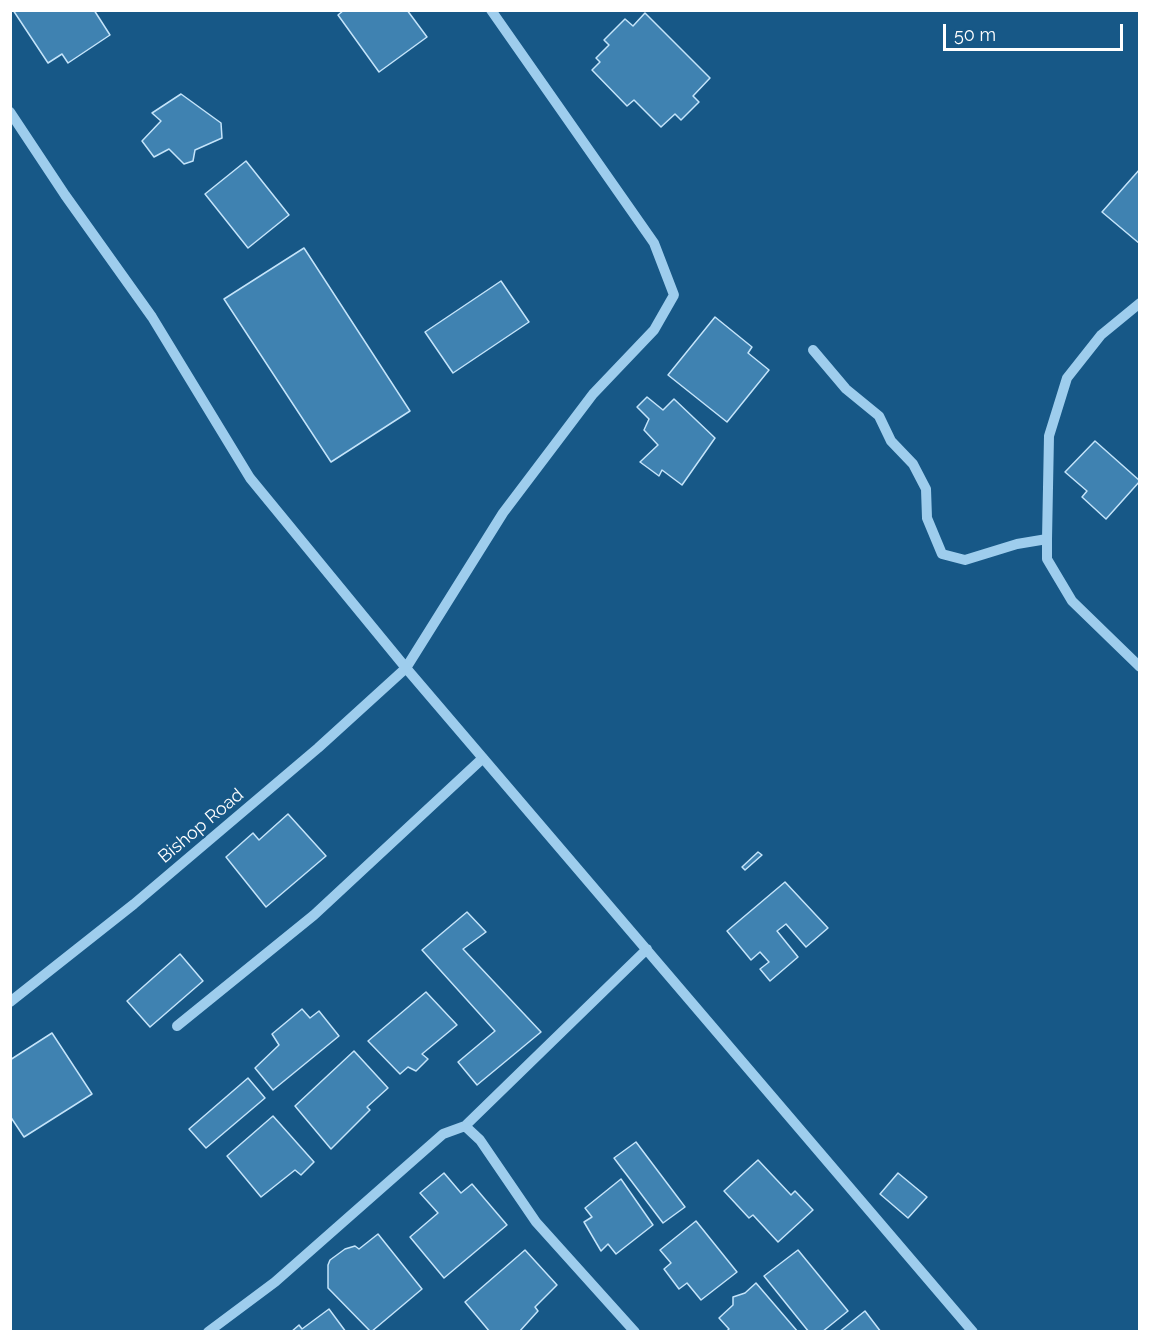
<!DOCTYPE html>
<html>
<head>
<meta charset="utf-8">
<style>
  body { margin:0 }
  #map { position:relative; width:1150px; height:1342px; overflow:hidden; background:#175887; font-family:Raleway,sans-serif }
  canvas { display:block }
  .frame { position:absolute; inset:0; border:12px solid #fff; pointer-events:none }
  .scale { position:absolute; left:943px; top:24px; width:180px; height:27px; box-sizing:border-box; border:3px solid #fff; border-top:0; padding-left:8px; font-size:18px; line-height:21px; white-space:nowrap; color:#fff; -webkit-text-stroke:4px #175887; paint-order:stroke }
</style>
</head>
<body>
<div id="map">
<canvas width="1150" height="1342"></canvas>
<div class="frame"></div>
<div class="scale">50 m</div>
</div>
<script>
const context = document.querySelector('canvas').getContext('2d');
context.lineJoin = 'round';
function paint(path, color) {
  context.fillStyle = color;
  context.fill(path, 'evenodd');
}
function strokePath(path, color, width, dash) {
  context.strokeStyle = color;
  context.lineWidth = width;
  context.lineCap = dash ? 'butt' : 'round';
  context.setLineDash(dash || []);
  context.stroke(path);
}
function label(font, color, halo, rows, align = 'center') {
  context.font = font + ' Raleway,sans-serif';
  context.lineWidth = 4.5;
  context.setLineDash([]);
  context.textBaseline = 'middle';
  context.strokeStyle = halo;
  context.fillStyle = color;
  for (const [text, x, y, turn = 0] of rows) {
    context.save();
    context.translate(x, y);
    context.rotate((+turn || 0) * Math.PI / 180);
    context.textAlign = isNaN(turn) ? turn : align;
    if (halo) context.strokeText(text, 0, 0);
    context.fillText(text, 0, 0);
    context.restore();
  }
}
const building = new Path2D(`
  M13,10H94L110,35L68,63L62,54L48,63Z
  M344,10H407L427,37L379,72L338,15Z
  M645,13L710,78L693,96L699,102L681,120L675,114L661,127L634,100L627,106L592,70L600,62L596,58L609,45L604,40L625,19L633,26Z
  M181,94L221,123L222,138L195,150L193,161L184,164L169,149L154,157L142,141L161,121L152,113Z
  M246,161L289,215L248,248L205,194Z
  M1140,169V244L1102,212Z
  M304,248L410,411L331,462L224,299Z
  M501,281L529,322L453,373L425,332Z
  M715,317L752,347L748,353L769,370L727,422L668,375Z
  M647,397L663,410L674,399L715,438L682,485L662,470L659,476L640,462L658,445L644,430L649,419L637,407Z
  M1095,441L1140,481L1106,519L1082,497L1087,491L1065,472Z
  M288,814L326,856L266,907L226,857L253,833L259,840Z
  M758,852L762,855L745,870L742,867Z
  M785,882L828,928L806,947L786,924L777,931L798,957L770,981L760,969L769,962L760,952L751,960L727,931Z
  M467,912L486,932L463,949L541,1032L477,1085L458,1062L495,1031L422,950Z
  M180,954L203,981L150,1027L127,1001Z
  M426,992L457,1025L422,1054L428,1059L416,1071L408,1067L400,1074L368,1041Z
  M302,1009L310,1018L319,1011L339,1036L273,1090L255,1068L279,1045L272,1034Z
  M52,1033L92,1094L24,1137L10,1116V1060Z
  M354,1051L388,1088L367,1107L370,1110L331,1149L295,1106Z
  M248,1078L265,1098L206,1148L189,1129Z
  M273,1116L314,1162L301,1175L295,1170L261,1197L227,1156Z
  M636,1142L685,1207L663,1223L614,1158Z
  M758,1160L791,1195L795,1191L813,1210L778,1242L753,1215L749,1218L724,1191Z
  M444,1173L461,1193L472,1184L507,1225L444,1278L410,1237L438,1213L420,1193Z
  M898,1173L927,1197L908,1218L880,1194Z
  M621,1179L653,1225L616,1254L608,1244L601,1251L584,1222L592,1217L585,1208Z
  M696,1221L737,1272L701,1300L687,1283L679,1289L664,1269L671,1263L660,1250Z
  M378,1234L422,1289L371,1332L328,1288V1265L330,1260L345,1249L355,1246L359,1249Z
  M525,1250L557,1285L535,1307L538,1311L519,1332H490L465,1302Z
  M798,1250L848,1311L822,1332H809L764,1276Z
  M756,1283L798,1332H726L729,1329L719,1318L733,1305V1297L745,1293Z
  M329,1309L346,1332H291L299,1325L302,1329Z
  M865,1311L881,1332H839Z`);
const minor = new Path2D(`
  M10,112L65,195L152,317L250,478L406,668L973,1332
  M1140,303L1101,335L1067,378L1049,436L1047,539V559L1072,601L1140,667
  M813,350L846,389L879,416L891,441L913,464L926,489L927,518L942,554L965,560L1017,544L1047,539
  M10,1002L134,904L318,748L406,668L503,513L593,394L654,330L674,295L654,243L491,10
  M177,1026L314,915L483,758
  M465,1126L647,949
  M208,1332L275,1282L443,1134L465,1126L480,1140L536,1222L635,1332`);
const streetNames = [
  ["Bishop Road",201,826,-40]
];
paint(building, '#3f82b1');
strokePath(building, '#c4e4fa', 1.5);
strokePath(minor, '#9ecded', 10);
label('18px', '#fff', '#175887', streetNames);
</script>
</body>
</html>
